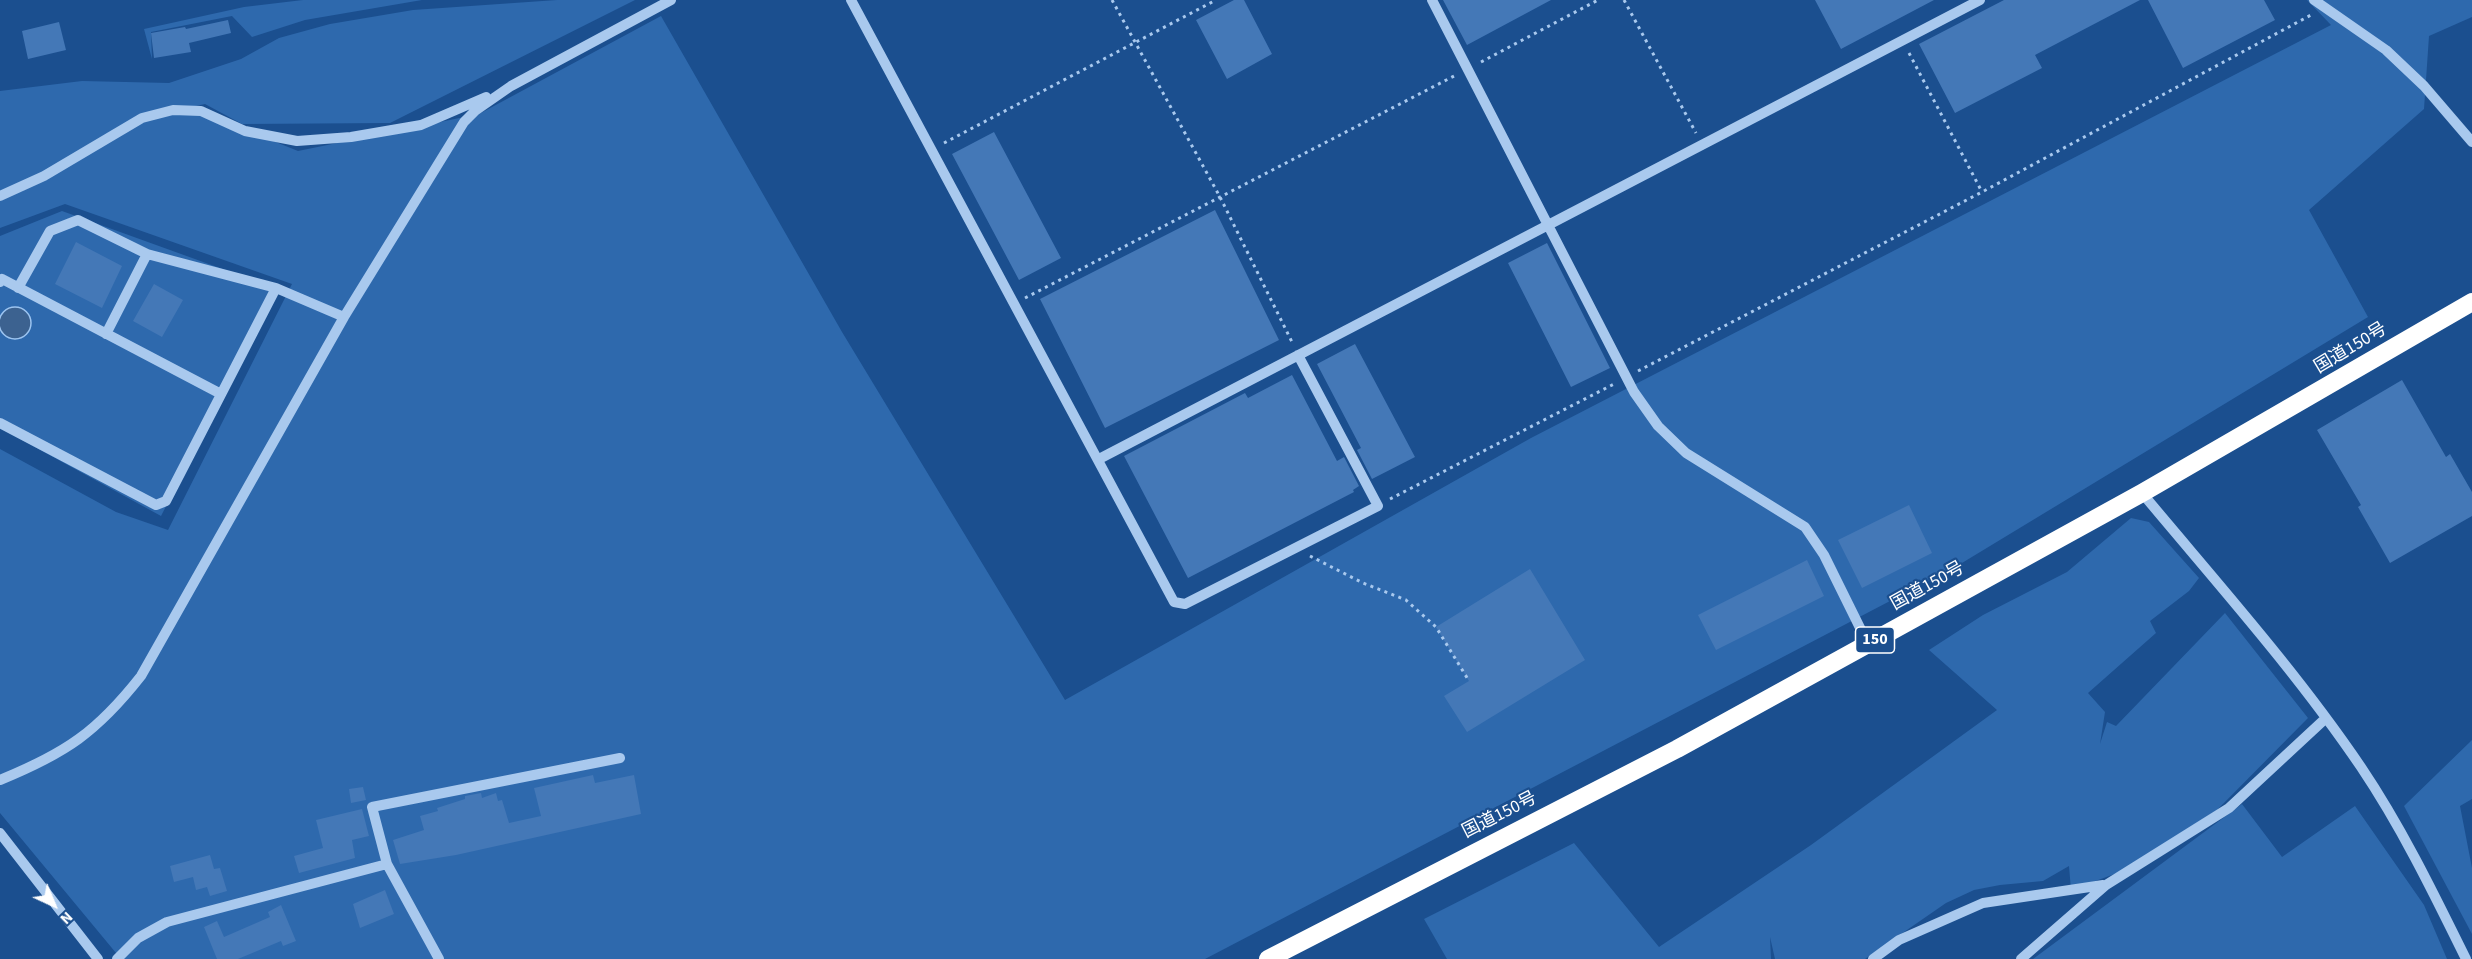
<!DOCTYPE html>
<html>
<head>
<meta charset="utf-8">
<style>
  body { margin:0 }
  #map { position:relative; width:2472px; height:959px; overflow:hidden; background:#1b4f8f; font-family:"Source Sans 3",sans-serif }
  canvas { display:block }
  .north { position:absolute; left:24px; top:875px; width:60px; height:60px; -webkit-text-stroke:4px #1b4f8f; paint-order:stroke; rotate:136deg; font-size:16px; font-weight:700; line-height:24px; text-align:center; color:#fff }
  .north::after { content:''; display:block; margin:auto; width:21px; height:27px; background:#fff; clip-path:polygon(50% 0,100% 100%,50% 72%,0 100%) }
</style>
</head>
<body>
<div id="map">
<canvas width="2472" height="959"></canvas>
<div class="north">N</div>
</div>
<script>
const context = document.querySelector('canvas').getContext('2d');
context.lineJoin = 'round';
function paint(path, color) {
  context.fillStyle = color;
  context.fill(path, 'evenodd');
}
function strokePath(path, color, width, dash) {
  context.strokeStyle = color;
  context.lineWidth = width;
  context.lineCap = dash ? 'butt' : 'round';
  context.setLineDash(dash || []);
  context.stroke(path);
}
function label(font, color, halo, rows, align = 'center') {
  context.font = font + ' "Source Sans 3","Noto Sans JP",sans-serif';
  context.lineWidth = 4.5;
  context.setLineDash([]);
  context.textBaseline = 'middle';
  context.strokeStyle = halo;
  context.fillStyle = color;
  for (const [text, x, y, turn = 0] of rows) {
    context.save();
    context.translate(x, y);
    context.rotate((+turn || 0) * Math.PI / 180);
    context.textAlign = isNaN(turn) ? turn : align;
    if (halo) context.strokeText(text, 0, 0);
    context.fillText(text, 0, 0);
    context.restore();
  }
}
const green = new Path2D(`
  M303,0H422L305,20L252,37L232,16L151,32L152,59L144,29L244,7Z
  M557,0H635L390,123L242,124L205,104L159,114L209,115L298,151L479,114L661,16L842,332L1065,700L1531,438L2331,25L2307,0H2472V17L2429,36L2424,109L2309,210L2368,317L1957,566L1205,959H121L0,813V449L116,512L168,530L292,284L65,204L0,228V91L82,81L169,83L241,59L279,38L330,24L413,10Z
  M62,211L278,289L161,516L0,428V236Z
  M2131,518L2149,522L2199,578L2189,591L2150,621L2156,633L2088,693L2105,712L2100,744L2107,722L2116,726L2225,613L2308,718L2217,810L2120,872L2071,890L2069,866L2043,881L2000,885L1974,890L1946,903L1865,959H1775L1770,937L1771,959H1447L1424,919L1574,843L1659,947L1811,845L1997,710L1929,650L1983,615L2067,572Z
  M2472,740V799L2460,806L2472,868V934L2404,806Z
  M2242,804L2282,857L2355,806L2424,905L2447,959H2033Z`);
const water = new Path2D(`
  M-1 323a16 16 0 1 1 32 0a16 16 0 1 1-32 0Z`);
const building = new Path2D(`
  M1234,0H1244L1272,54L1227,79L1196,20Z
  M1443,0H1551L1467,45Z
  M1815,0H1934L1841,49Z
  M2004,0H2140L2035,55L2042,68L1955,113L1919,44Z
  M2148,0H2264L2275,20L2183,68Z
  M228,20L231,33L189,43L191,52L154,58L151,33L185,27L186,29Z
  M59,22L66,50L28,59L22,31Z
  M994,132L1061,258L1019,280L952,154Z
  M1215,210L1279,340L1105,428L1040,299Z
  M76,242L122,266L102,308L55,284Z
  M1547,243L1610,368L1571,387L1508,263Z
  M154,284L183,300L162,337L133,321Z
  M1355,344L1415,457L1372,479L1357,450L1361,448L1317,364Z
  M1292,375L1337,461L1344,457L1359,486L1353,490L1354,492L1188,578L1124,456L1245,393L1248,398Z
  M2402,380L2446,457L2450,454L2472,492V516L2390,563L2358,507L2361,505L2317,430Z
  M1909,505L1932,553L1862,588L1838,540Z
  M1807,560L1824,596L1716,650L1698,615Z
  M1530,569L1585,660L1467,732L1444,696L1469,681L1436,627Z
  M593,775L595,783L634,775L641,814L456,855L400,864L393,840L424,830L420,816L438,811L437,808L465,799V796L481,793L482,798L496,793L498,801L502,800L509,823L541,816L534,788Z
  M363,787L366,800L351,803L349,789Z
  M362,809L369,836L352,840L355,858L299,873L294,856L323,848L316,820Z
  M210,855L214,869L220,868L227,891L210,896L207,887L196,890L193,877L174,882L170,866Z
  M385,890L394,914L360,928L353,904Z
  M281,905L296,941L283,946L281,941L238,959H217L204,927L217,921L224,937L270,917L268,912Z`);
const path = new Path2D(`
  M1112,0L1220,197L1293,344
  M1624,0L1696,133
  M1909,53L1982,192
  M1481,62L1598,0
  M944,143L1216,0
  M1025,298L1456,75
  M1638,371L1982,192L2311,15
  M1390,499L1614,384
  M1310,556L1363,583L1406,600L1436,627L1469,681`);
const minor = new Path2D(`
  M851,0L1174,602L1185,604L1378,506L1298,355
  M1432,0L1634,392L1658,426L1686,453L1805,527L1824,555L1868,644
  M2314,0L2386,50L2424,86L2472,142
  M0,196L44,176L142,118L173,110L201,111L245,131L297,141L351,137L421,125L486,97
  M0,282L2,279L221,394
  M18,288L50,231L78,220L147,254
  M106,334L147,254L276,288L344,317
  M0,423L156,505L166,501L276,288
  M1099,459L1980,0
  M2142,493C2217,583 2296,671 2361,767C2402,828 2434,894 2466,959
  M0,780C66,753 97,732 141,676L344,317L464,122L475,111L511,86L671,0
  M0,833L98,959
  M117,959L138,938L167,922L387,864
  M439,959L387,864L372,807L620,758
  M1873,959L1899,940L1983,903L2103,885
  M2021,959L2106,885L2229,808L2326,718`);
const highway = new Path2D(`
  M1268,959L1677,749L2142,493L2472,302`);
const shields = [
  [1875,640,39]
];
const shieldNames = [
  ["150",1875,640]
];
const streetNames = [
  ["国道150号",2351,349,-31],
  ["国道150号",1928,587,-29],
  ["国道150号",1500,816,-27]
];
paint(green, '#2e69ad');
paint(water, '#3c6290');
strokePath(water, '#9cc4f0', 1.5);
paint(building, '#4478b7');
strokePath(path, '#a9c9ee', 3, [3, 4.5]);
strokePath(minor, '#a9c9ee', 10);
strokePath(highway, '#fff', 18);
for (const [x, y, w] of shields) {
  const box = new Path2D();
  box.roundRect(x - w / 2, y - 13, w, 26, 4.5);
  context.fillStyle = '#1b4f8f';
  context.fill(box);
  strokePath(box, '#fff', 1.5);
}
label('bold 16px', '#fff', null, shieldNames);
label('18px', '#fff', '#1b4f8f', streetNames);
</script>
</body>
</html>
